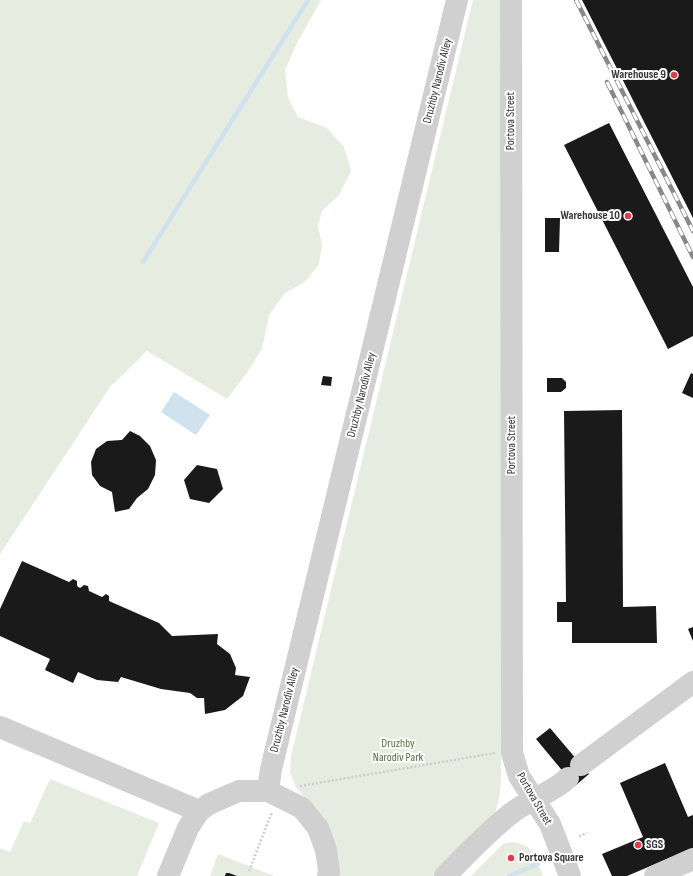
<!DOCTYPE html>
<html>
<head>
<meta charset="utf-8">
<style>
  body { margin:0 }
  canvas { display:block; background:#fff }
</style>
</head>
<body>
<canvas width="693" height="876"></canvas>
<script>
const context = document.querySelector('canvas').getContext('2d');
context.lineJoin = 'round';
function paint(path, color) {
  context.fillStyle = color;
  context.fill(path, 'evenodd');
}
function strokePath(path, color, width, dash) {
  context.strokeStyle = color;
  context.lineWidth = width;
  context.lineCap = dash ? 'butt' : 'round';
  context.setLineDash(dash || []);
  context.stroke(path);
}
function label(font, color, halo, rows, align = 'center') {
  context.font = font + ' "Sofia Sans Condensed",sans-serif';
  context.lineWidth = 4;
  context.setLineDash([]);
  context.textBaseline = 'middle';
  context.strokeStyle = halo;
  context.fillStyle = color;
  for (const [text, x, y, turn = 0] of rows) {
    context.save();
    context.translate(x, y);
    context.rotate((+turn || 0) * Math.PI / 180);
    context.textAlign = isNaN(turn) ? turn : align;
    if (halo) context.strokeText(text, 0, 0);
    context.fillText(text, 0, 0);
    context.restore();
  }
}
const green = new Path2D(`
  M0,0H321L297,43L285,70L288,98L298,117L327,128L344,147L351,171L339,195L322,211L318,226L322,245L319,264L305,282L285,293L269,315L262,349L246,374L227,399L147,351L110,387L0,554Z
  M473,0H504L501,778C500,794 499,805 492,819L436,876H339L305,798L296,787L290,772L291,756Z
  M50,779L159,823L137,876H0V848L10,852L24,821L30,823Z
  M514,842C518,843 522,844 526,846C535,852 539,866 543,876H471L503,844L506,843Z
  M218,854L274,876H210Z`);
const water = new Path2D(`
  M174,392L210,415L196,435L161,412Z`);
const stream = new Path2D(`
  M143,262L308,0
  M509,876L538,864`);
const building = new Path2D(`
  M582,0H693V218Z
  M609,123L693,287V336L668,349L564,145Z
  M545,218H560L559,252H545Z
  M691,373L693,374V398L682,393Z
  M323,376L332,377L331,386L321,385Z
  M547,378H562L566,382V388L561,392H547Z
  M622,410L623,607L656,606L657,643H572V622H557V602H566L564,411Z
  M130,431L140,436L150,446L156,460L155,475L148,489L137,498L129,509L115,512L112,492L100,486L92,475L91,462L96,449L107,441L121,440H122Z
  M197,465L217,469L223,489L209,503L190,499L184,480Z
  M22,561L69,582L73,579L77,581V586L80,588L84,585L88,586L89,591L102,597L106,594L109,596V601L159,623L172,636L218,634L217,644L230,654L236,668L235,675L250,677L243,696L225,710L205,714L204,698H197L190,693L161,689L121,677L118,682L97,680L78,672L73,683L45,670L50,659L0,636V609Z
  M693,627V641L688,629Z
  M550,728L589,774L575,786L536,739Z
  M665,763L688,817L693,815V848L627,876H612L602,854L643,837L620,783Z
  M226,873H229L237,876H225Z`);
const path = new Path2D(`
  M300,786L495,753
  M579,836L587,833
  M249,871L272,812`);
const minor = new Path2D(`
  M511,0L512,753L519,776L550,824L570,876
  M0,727L199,811
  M581,765L693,682
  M268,791L271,769L457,0
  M168,876L188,828L199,811L209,804L239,791H268L302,808L318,828L326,850L329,871L328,876
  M445,876C467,854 488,831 513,812C530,799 552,793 568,778
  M655,876L693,859`);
const rail = new Path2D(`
  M576,0L693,231
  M607,82L693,257`);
const markers = [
  [674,75,4,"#e63946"],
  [628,216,4,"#e63946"],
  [638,845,4,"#e63946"],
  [511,858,4,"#e63946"]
];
const poiNames = [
  ["Warehouse 9",666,75],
  ["Warehouse 10",620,216],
  ["SGS",646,845,"left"],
  ["Portova Square",519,858,"left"]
];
const streetNames = [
  ["Druzhby Narodiv Alley",438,81,-76],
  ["Portova Street",511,121,-90],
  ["Druzhby Narodiv Alley",362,395,-76],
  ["Portova Street",512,445,-90],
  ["Druzhby Narodiv Alley",285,710,-76],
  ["Portova Street",534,799,60]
];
const parkNames = [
  ["Druzhby",398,744],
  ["Narodiv Park",398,758]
];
paint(green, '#e6ecdf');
paint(water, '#cfe2ee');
strokePath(stream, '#cfe2ee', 4.5);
paint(building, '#1a1a1a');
strokePath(path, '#cdcdcd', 2.5, [2, 2]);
strokePath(minor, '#d0d0d0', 22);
strokePath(rail, '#888', 4.5);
strokePath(rail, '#fff', 3, [9]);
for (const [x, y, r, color] of markers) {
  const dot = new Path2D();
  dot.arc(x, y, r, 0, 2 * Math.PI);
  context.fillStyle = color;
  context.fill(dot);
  strokePath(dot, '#fff', 1.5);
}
label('bold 12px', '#333', '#fff', poiNames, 'right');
label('12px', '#333', '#fff', streetNames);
label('12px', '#56703f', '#fff', parkNames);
</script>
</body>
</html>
